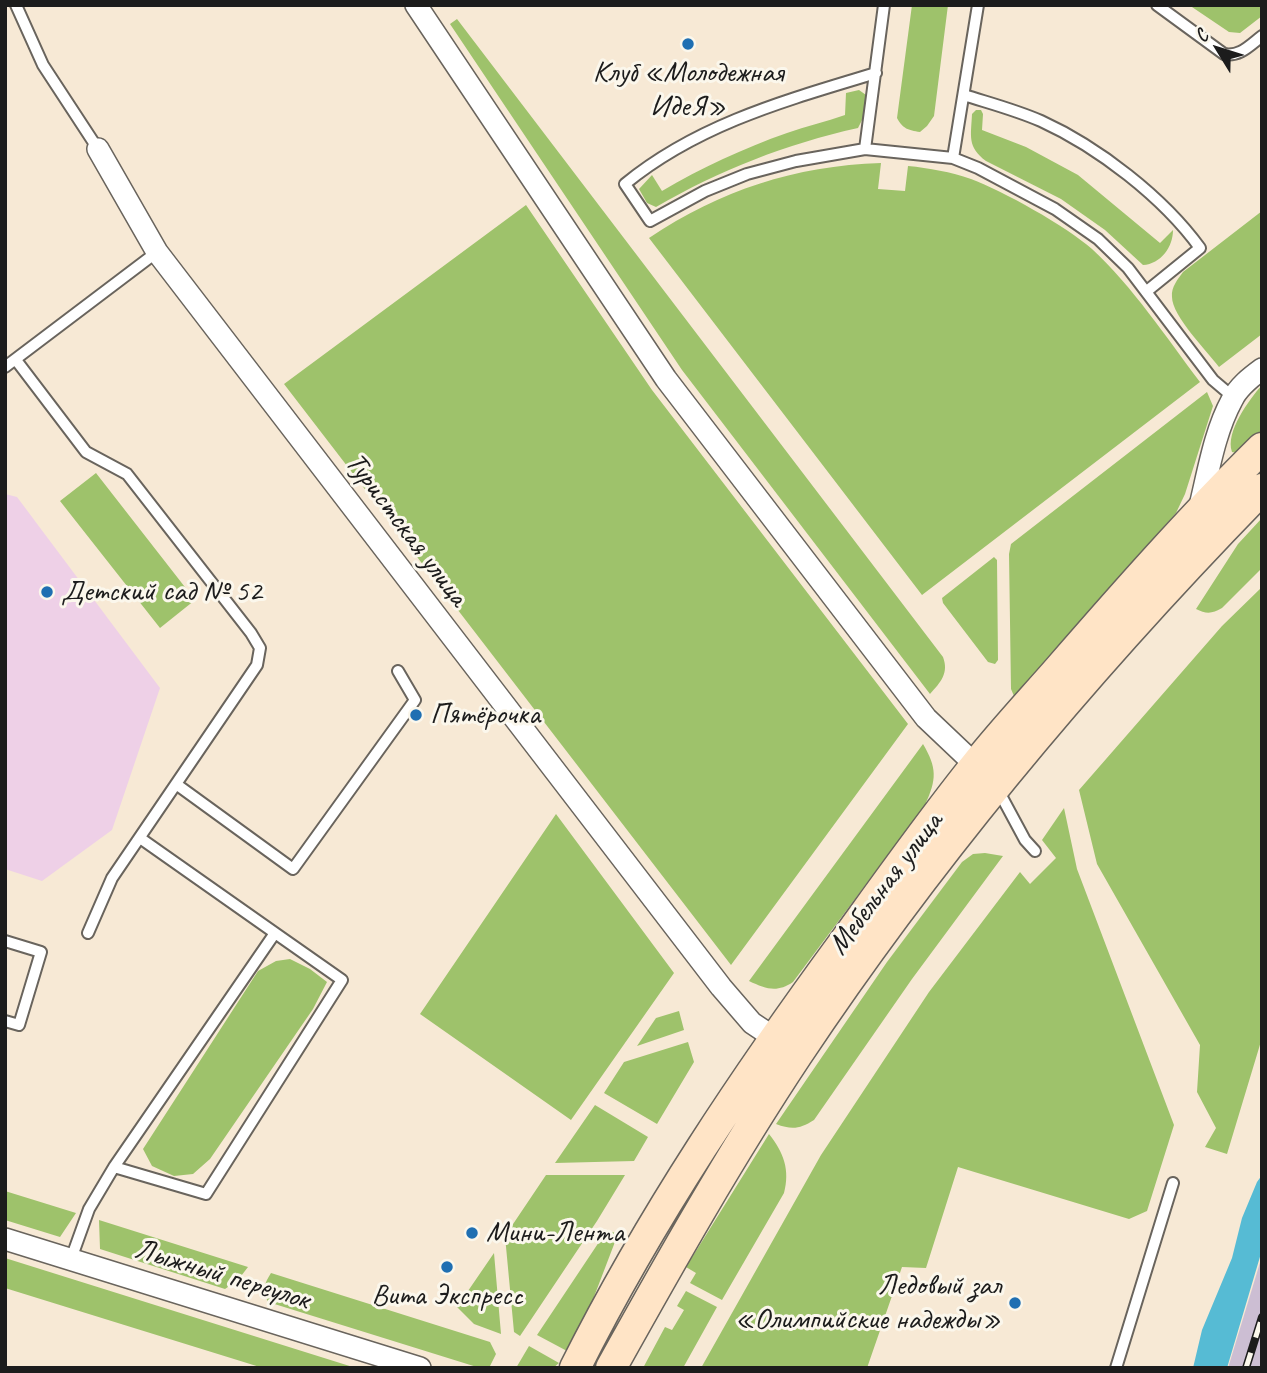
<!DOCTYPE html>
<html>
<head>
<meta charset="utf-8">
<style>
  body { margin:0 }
  #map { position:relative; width:1267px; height:1373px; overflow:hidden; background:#f7e9d5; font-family:Caveat,sans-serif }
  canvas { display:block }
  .frame { position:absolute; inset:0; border:7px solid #1c1c1c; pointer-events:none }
  .north { position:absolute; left:1183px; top:14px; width:70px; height:70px; -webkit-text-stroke:5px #fbf7ec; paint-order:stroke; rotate:308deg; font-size:19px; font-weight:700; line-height:28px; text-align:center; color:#1c1c1c }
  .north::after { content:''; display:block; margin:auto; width:24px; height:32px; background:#1c1c1c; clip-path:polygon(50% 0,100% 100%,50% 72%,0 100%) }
</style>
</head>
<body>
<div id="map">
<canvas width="1267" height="1373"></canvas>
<div class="frame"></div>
<div class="north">С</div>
</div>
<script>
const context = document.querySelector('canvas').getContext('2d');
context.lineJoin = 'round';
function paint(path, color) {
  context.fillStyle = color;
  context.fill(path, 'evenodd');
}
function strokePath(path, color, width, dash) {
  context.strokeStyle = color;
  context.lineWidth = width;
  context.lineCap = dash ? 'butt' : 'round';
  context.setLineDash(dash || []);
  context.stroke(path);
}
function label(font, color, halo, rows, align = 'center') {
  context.font = font + ' Caveat,sans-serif';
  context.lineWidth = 6;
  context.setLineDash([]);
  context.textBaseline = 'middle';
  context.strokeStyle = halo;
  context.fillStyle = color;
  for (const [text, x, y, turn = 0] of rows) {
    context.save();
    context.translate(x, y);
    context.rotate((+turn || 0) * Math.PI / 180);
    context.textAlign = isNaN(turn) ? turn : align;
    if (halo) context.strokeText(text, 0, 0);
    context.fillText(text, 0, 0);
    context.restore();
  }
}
const built = new Path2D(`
  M5,494L17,497L160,688L112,830L42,881L5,869Z`);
const industrial = new Path2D(`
  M1262,1256V1368H1228Z`);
const green = new Path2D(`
  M912,5H948L934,116L927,126L920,132C908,130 903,129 897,118Z
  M1189,5H1262V16L1240,33L1229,32Z
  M457,19L943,657C949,673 941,682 930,694L682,370L450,24Z
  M859,90L866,95L863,118L858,128C786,144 720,170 656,207L647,203L639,189L652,175L662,191C701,168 744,148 787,133C806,126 826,122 845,115L846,93Z
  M976,110H981L983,114L982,130L1026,147L1078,175L1160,243L1173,230C1173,247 1161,264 1143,265L1105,230L1061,199L986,161C967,147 971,136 972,114Z
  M881,163L878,189L905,191L908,166C929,168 951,172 971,179C1003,191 1066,226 1092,249C1133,287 1166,337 1200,382L922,595L649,238C721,190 794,166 881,163Z
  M526,205L652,390L908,724L731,965L284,384Z
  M1262,211V334L1219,367C1207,351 1172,316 1172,297C1171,287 1178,279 1183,272Z
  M1262,385V430L1237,453L1232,452C1225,432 1249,400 1262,385Z
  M1207,392L1213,406L1185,494L1176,513L1014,696L1011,689L1009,554L1011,544Z
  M96,473L195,600L160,628L60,501Z
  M1262,518V568L1222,608C1212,614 1206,614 1196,609L1238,544Z
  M994,557L997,560L998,660L995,664L988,662L943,603L942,598Z
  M1262,587V1038L1227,1154L1205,1147L1216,1128L1197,1092L1200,1045L1097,864L1079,790L1222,626Z
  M923,744C937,768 937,779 925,805L793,982C777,993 766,989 749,981Z
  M1064,808L1077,869L1174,1125L1147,1211L1129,1219L958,1167L926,1268L902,1267L867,1368H701L821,1155L929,992L1020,872L1030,884L1056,858L1042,840Z
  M556,814L674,973L571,1120L420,1014Z
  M985,853L1003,856L912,979L814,1120C800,1129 792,1130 776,1124L887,962L962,862L973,854Z
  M290,959L310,969L327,982L313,1009L210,1159L193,1174L174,1176L152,1166L143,1149L258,971L276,961Z
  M679,1011L684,1030L637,1046L656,1018Z
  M688,1042L694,1062L657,1124L604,1093L624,1062Z
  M595,1105L648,1137L634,1161L555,1163Z
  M769,1134C784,1153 790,1170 784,1193L722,1300L690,1283L696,1273L686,1267Z
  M546,1175H625L597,1221L520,1336L514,1332L505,1236Z
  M5,1191L76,1213L60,1237L5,1220Z
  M99,1220L248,1267L238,1280L225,1289L100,1249Z
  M607,1230L618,1234L592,1302L567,1351L537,1335Z
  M494,1253L501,1334L474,1324L457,1307Z
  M5,1258L356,1368H263L5,1288Z
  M271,1273L490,1342L496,1354L489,1368H480L268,1302C262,1290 264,1284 271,1273Z
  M686,1291L717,1307L683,1368H643L665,1327L672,1330L684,1310L677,1306Z
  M529,1346L559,1363L553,1368H516Z`);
const water = new Path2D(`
  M1262,1175V1250L1227,1368H1193L1202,1330L1232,1258L1242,1218L1257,1182Z`);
const lane = new Path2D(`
  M16,5L43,65L98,149
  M1157,5L1224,54C1240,57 1250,45 1262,36
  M876,73C787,100 698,124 625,184L650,221L705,191L747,174L796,161L865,149L953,158L978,168L1055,209L1098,239L1128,268L1213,380L1233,397
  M964,95C989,103 1016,110 1041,121C1098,147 1163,197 1200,248L1147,291
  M865,149L884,5
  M953,158L978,5
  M16,360L86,452L127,474L251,633L260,648L257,665L112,878L88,933
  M5,367L157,252
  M176,784L293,869L415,700L398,671
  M997,788L1025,840L1035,851
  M140,838L275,933
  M5,941L41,952L19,1025L5,1021
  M71,1259L89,1209L114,1167L275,933L342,980L206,1194L114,1167
  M1116,1368L1173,1183`);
const street = new Path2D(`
  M416,5L666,379L926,718L984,773
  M98,149L157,252L721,987L752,1023L785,1045
  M1199,510C1208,474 1214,433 1232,400C1238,387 1251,377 1262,369
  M5,1239L420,1368`);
const secondary = new Path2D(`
  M575,1368C651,1216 747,1074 847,938C889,880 930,822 975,766C1001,733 1030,702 1058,670C1124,594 1190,519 1262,448
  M611,1368C670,1262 730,1156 797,1055C933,851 1091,664 1262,489`);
const rail = new Path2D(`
  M1246,1368L1262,1317`);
const markers = [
  [688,44,7,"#1f6fb2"],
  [47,592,7,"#1f6fb2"],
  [416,715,7,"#1f6fb2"],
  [472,1233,7,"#1f6fb2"],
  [447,1267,7,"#1f6fb2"],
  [1015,1303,7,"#1f6fb2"]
];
const poiNames = [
  ["Клуб «Молодежная",688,73,"center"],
  ["ИдеЯ»",688,107,"center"],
  ["Детский сад № 52",61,592],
  ["Пятёрочка",430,715],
  ["Мини-Лента",486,1233],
  ["Ледовый зал",1001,1286,"right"],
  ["«Олимпийские надежды»",1001,1320,"right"],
  ["Вита Экспресс",447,1296,"center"]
];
const streetNames = [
  ["Туристская улица",406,530,53],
  ["Мебельная улица",886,884,-53],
  ["Лыжный переулок",222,1275,17]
];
paint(built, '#eed0e7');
paint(industrial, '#ccbed3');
paint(green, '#9ec26b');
paint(water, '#56bbd4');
strokePath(lane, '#69645d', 14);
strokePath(street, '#69645d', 24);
strokePath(secondary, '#69645d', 33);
strokePath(lane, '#fff', 10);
strokePath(street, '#fff', 21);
strokePath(secondary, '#ffe4c6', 30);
strokePath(rail, '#1c1c1c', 8);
strokePath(rail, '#fbf7ec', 5, [16]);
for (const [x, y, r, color] of markers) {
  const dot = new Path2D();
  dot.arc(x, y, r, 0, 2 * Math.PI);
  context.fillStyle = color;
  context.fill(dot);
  strokePath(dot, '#fbf7ec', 2.5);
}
label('30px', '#1c1c1c', '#fbf7ec', poiNames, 'left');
label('30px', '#1c1c1c', '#fbf7ec', streetNames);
</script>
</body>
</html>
